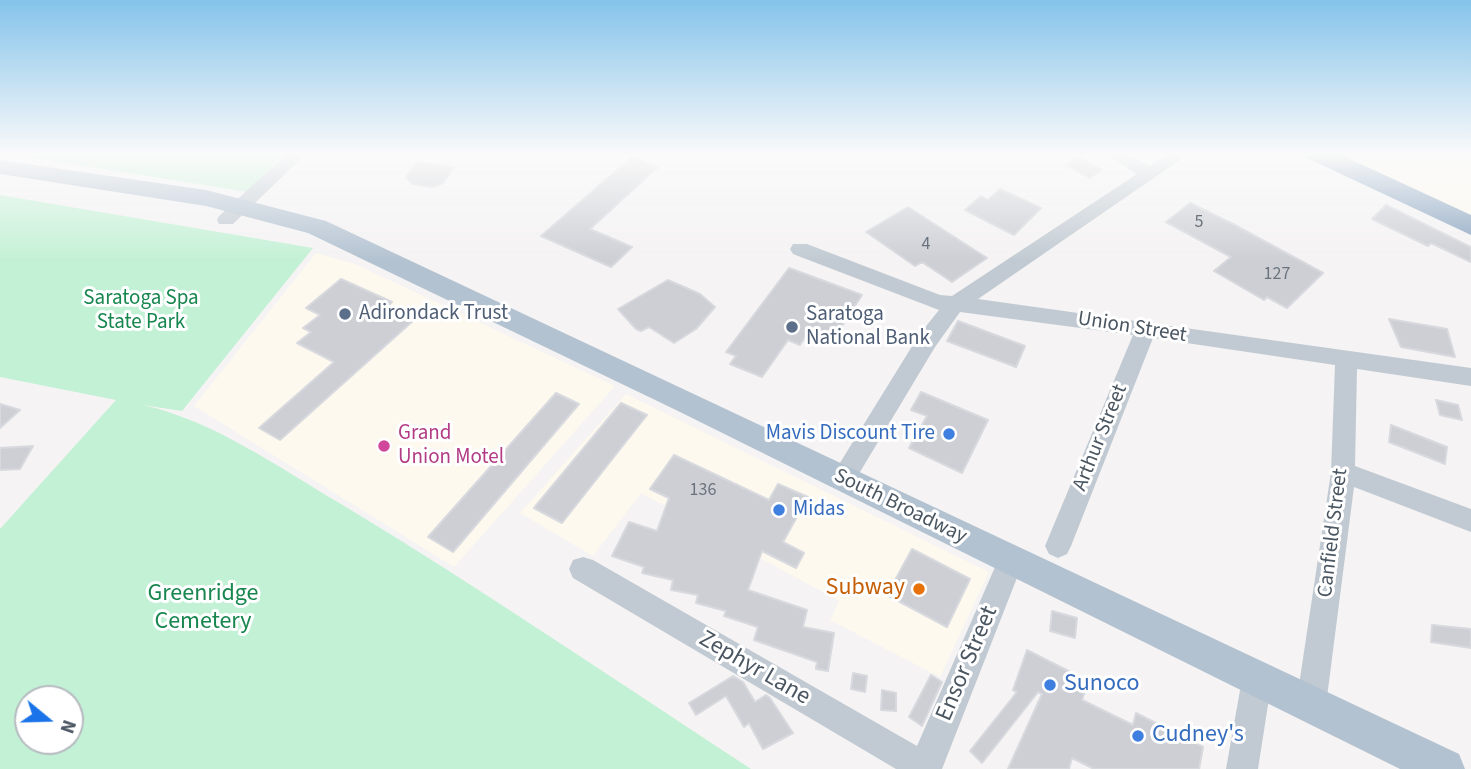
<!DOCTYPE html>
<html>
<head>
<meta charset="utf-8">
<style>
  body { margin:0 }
  #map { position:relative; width:1471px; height:769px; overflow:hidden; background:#f5f3f3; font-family:"Source Sans 3",sans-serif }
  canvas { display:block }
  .north { position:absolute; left:14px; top:685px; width:70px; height:70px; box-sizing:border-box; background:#fff; border:2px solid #b7bbc0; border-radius:50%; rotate:109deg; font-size:19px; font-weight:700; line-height:28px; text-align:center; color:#4a5661 }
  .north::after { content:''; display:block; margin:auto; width:24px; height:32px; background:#1a73e8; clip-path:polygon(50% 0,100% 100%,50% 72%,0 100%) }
</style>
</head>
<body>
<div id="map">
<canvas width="1471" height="769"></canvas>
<div class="north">N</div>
</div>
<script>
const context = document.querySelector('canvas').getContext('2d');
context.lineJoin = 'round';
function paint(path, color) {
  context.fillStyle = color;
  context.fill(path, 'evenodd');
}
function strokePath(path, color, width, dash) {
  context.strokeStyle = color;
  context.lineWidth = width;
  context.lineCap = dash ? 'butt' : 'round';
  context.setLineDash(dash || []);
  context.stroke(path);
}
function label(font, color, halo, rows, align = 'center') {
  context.font = font + ' "Source Sans 3",sans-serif';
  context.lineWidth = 6;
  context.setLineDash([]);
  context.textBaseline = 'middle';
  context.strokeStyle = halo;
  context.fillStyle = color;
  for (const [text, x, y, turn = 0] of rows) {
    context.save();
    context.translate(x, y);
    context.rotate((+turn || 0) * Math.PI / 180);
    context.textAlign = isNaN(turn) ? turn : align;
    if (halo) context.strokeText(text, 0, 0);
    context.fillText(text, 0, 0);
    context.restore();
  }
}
const commercial = new Path2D(`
  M1340,153H1471V218L1426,197Z
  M316,253L355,264L615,386L454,567L194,406Z
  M626,394L989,572L940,677L830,620L839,601L641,493L593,556L520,513Z`);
const green = new Path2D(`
  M0,153H285L249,192Z
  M0,195L313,248L182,411L143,405C214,421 278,467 341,504C480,588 615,680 751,769H0V529L116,400L0,377ZM28,699H70V741H28Z`);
const building = new Path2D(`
  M632,157L658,167L590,229L632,247L611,267L541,236Z
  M1079,157L1102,170L1090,178L1066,165Z
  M417,162L454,167L443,183L432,187L412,184L406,177Z
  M1000,189L1041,208L1014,235L965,210L981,196L988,200Z
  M1190,203L1233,224L1323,273L1287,308L1267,297L1264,300L1214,271L1231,257L1166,222Z
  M1386,205L1471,247V262L1431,243L1428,246L1372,219Z
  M908,207L987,258L952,282L922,262L915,266L866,232Z
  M789,268L862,295L834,338L811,329L800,345L788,340L762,377L730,364L736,356L726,352Z
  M341,279L392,302L387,307L414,320L280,440L259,428L334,362L297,343L311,332L303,328L320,315L306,308Z
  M668,280L700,294L715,307L696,329L674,343L649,327L641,331L636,329L618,309Z
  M1389,319L1447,329L1455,357L1401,347Z
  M958,321L1025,346L1016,367L947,341Z
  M921,392L988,420L962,473L909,448L927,416L911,410Z
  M556,393L579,404L453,552L428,537Z
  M1436,400L1458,405L1462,420L1440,415Z
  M621,403L647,415L562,523L534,508Z
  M0,404L20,410L0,428Z
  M1391,425L1447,447L1445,464L1389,442Z
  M33,446L20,469L0,470V448Z
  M674,455L769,500L778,484L808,497L783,542L804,553L796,568L762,551L748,590L807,610L803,627L834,633L828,671L816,669L817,662L754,640L758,627L724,616L726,611L696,603L698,595L671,590L673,580L642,573L644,567L612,556L629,522L657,531L669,498L650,489Z
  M912,549L970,579L947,627L887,595Z
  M1052,611L1077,618L1075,638L1050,631Z
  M1432,625L1471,629V648L1431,642Z
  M1027,650L1088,681L1082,700L1133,725L1136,713L1203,747L1199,769H1094L1072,758L1069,769H1008L1042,694L1038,692L982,763L970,751L1017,692L1013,690Z
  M853,673L867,676L865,692L851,689Z
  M931,675L942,682L922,726L909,717Z
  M733,676L743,682L755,702L766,695L770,698L793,733L763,749L749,723L744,727L726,696L696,715L689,703Z
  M882,690L896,693V711L881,710Z`);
const minor = new Path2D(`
  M288,153H307L233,224H219L217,220L219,216Z
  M1103,153H1125L1150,166L1169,153H1190L978,299L1471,368V386L1357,369L1355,466L1471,509V532L1354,487L1326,705L1322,716L1311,720L1300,716L1296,705L1331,472L1335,365L1153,338L1071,546L1067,554L1058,558L1049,554L1045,546L1133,335L960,312L935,347L851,487L842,490L833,487L830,479L919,335L939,310L793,254L790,249L793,244H807L940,295L952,296L1137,174Z
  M1011,548L1020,551L1024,560L942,769H896L573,578L569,569L573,560L583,557L593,560L917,746L1002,551Z
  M1257,664L1267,669L1272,679L1258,769H1226L1242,679L1247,669Z`);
const major = new Path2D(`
  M0,160L206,190L326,221L1459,754L1465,769H1400L678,411L308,233L206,206L0,174Z`);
const highway = new Path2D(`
  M1303,153H1337L1471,215V235L1307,158Z`);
const markers = [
  [345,314,7,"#5c6f8a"],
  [792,327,7,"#5c6f8a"],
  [949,434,7,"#3f7fe0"],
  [384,446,7,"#d1479c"],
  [779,510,7,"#3f7fe0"],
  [919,589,7,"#e8710a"],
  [1050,685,7,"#3f7fe0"],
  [1138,736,7,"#3f7fe0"]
];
const numberNames = [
  ["5",1199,223],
  ["4",926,245],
  ["127",1277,275],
  ["136",703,491]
];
const parkNames = [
  ["Saratoga Spa",141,299],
  ["State Park",141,323]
];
const serviceNames = [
  ["Adirondack Trust",359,314],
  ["Saratoga",806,315],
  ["National Bank",806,339]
];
const streetNames = [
  ["Union Street",1132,328,9],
  ["Arthur Street",1101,438,-68],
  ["South Broadway",900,507,26],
  ["Canfield Street",1334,533,-83]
];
const hotelNames = [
  ["Grand",398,434],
  ["Union Motel",398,458]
];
const shopNames = [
  ["Mavis Discount Tire",935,434],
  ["Midas",793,510,"left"]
];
const nearFoodnames = [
  ["Subway",905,589]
];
const nearParknames = [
  ["Greenridge",203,595],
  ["Cemetery",203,623]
];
const nearStreetnames = [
  ["Ensor Street",968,664,-67],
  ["Zephyr Lane",754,669,30]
];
const nearShopnames = [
  ["Sunoco",1064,685],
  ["Cudney's",1152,736]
];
paint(commercial, '#fdf9ef');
paint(green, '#c3f1d5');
paint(building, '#cdcfd5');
strokePath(building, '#d7d9de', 2);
paint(minor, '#c1cad2');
paint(major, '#b3c2d1');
paint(highway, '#8ba5c1');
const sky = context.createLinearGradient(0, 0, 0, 261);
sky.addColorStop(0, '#85c3ea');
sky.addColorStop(0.59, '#fafafa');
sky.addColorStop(1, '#fafafa00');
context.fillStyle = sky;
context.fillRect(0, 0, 1471, 261);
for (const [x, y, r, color] of markers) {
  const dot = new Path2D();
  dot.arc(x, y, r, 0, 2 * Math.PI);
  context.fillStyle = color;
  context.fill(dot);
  strokePath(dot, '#fff', 2.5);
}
label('18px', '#6b747e', null, numberNames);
label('21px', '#17864f', '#fff', parkNames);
label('21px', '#4e5e75', '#fff', serviceNames, 'left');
label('21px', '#4a5661', '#fff', streetNames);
label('21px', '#b23c85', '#fff', hotelNames, 'left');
label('21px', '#366cbe', '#fff', shopNames, 'right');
label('24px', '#c56008', '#fff', nearFoodnames, 'right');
label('24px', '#17864f', '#fff', nearParknames);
label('24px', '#4a5661', '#fff', nearStreetnames);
label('24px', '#366cbe', '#fff', nearShopnames, 'left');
</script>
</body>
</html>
